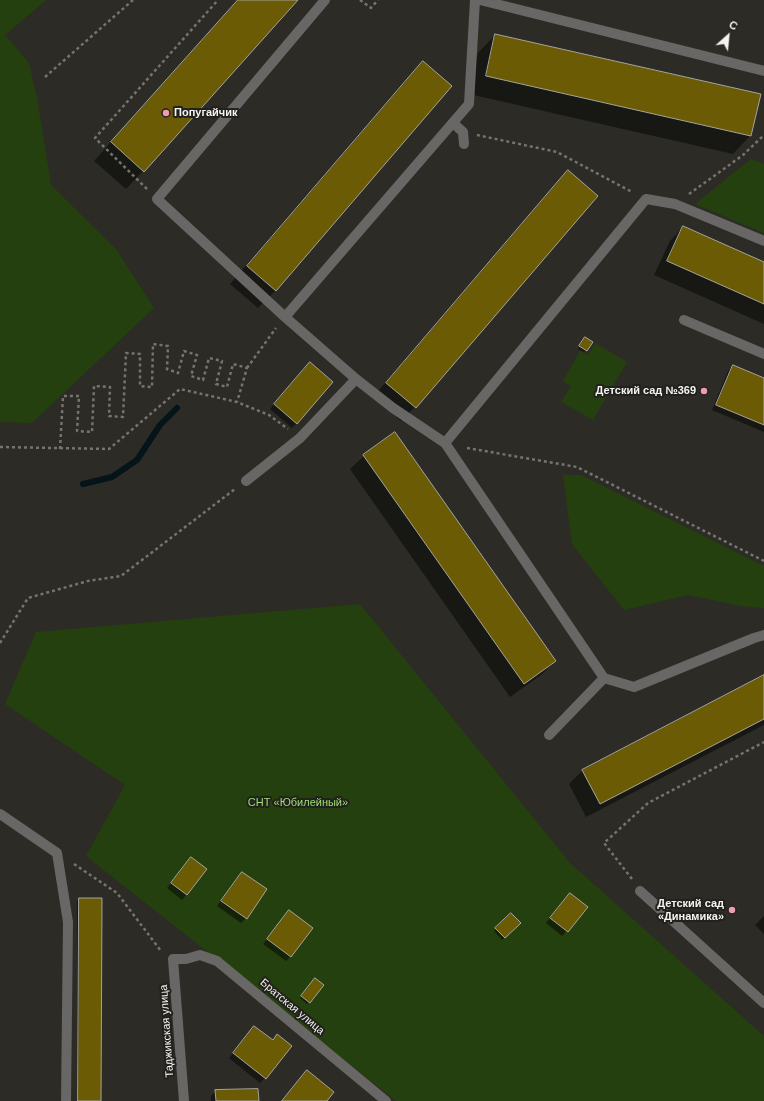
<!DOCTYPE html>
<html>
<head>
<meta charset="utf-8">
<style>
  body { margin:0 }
  #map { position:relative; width:764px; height:1101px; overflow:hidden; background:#2c2b26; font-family:Helvetica,sans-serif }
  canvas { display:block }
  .north { position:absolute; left:708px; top:16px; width:40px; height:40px; -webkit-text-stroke:3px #22211d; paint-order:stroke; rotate:27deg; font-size:11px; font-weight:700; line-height:16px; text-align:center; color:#f4f4f1 }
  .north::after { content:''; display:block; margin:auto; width:14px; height:18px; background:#f4f4f1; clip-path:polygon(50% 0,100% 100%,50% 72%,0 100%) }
</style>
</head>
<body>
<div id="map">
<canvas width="764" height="1101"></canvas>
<div class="north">С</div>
</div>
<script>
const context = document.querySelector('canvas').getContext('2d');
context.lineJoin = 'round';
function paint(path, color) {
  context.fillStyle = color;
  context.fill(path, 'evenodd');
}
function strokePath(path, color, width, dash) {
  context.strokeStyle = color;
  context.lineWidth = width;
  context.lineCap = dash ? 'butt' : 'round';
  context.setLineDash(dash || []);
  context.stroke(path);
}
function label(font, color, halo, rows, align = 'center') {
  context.font = font + ' Helvetica,sans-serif';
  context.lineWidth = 4;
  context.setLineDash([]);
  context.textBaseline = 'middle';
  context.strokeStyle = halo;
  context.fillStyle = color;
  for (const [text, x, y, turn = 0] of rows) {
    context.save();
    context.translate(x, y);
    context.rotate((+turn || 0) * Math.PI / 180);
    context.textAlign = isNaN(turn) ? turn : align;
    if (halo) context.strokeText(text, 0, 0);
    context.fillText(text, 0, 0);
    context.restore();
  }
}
const green = new Path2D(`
  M0,0H46L5,35L29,63L37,98L51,185L116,249L154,308L32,423L0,422Z
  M751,159L764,164V233L695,204Z
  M595,343L627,362L593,420L561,402L571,386L563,381L580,351L588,355Z
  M563,475H581L764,566V608L741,606L688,595L624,610L572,544Z
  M360,604L570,863L764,1036V1101H396L86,856L125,785L5,704L36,632Z`);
const shadow = new Path2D(`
  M238,0H297L143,171L126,189L94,161Z
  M495,35L750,136L733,154L469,94L478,53Z
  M423,62L276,290L258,308L230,284L406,80Z
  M568,172L596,196L415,407L401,421L373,397L554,186Z
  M683,227L764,263V324L654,275L670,241Z
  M583,341L586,350L584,352L578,349Z
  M733,366L764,379V432L712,410L728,371Z
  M305,368L297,423L292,428L270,409Z
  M364,456L555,661L541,675L510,697L350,469Z
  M764,676V725L586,817L569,784L583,770Z
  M186,863L206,870L182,900L167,888Z
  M242,873L266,890L246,918L241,923L217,906L237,878Z
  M79,899L100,1101H77V901Z
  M565,899L586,908L562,936L546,923Z
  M289,911L291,956L286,961L263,944Z
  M511,915L519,923L502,940L494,931Z
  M764,916V934L755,925Z
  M313,981L309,1002L307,1004L300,998Z
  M250,1032L265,1078L260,1083L229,1058Z
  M216,1091L258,1101H211V1096Z`);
const stream = new Path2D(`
  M83,484L112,477L137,460L160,425L177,408`);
const building = new Path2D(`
  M238,0H298L144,172L111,142Z
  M495,34L761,94L751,136L486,76Z
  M423,61L452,86L276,291L247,266Z
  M568,170L598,196L416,408L386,383Z
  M683,226L764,262V304L667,261Z
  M585,337L593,342L587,351L579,346Z
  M310,362L333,382L297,424L274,404Z
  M733,365L764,378V425L716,405Z
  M395,432L556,661L524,684L363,455Z
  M764,675V719L600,804L582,770Z
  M191,857L207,869L187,895L171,883Z
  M242,872L267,889L247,919L221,901Z
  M570,893L588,907L568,932L550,918Z
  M79,898H102L101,1101H78Z
  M289,910L313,928L291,957L267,939Z
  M511,913L521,923L505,938L495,928Z
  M315,978L324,985L310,1003L301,996Z
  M254,1026L273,1040L277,1034L292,1046L266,1079L233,1053Z
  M307,1070L334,1092L327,1101H282Z
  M258,1089L259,1101H216L215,1090Z`);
const path = new Path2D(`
  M360,0L371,8L378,0
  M45,77L133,0
  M477,135L557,152L632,192
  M147,189L95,138L218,0
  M689,194L743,155L764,135
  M247,368L276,328
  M0,447L109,449L180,389L237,402L269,415L288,429
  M467,448L577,467L764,561
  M60,449L63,396H79L77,431L92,432L94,386L110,387L109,416L123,417L126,353L140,354V386L152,387L153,344L168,346L167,369L178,373L184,351L197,355L191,376L203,380L209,358L222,361L216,384L227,387L233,364L247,368L237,402
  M0,643L28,598L88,581L121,576L235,489
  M74,864L117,893L161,951
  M632,879L604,843L648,803L764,742`);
const service = new Path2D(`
  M325,0L157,199L285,317L356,379L393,408L445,443L604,678L634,687L754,638L764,635
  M480,0L764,71
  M453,123L463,132L464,144
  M285,317L469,104L475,0
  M684,320L764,354
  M445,443L646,199L675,204L764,241
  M246,481L300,438L356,379
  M549,735L604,678
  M0,814L57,853L68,922L66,1101
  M640,891L764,1003`);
const minor = new Path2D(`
  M184,1101L173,959H186L200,955L217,961L386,1101`);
const markers = [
  [166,113,4,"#f19ab3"],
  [704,391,4,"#f19ab3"],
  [732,910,4,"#f19ab3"]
];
const poiNames = [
  ["Попугайчик",174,113,"left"],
  ["Детский сад №369",696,391],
  ["Детский сад",724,904],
  ["«Динамика»",724,917]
];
const parkNames = [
  ["СНТ «Юбилейный»",298,803]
];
const streetNames = [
  ["Братская улица",292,1007,40],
  ["Таджикская улица",167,1031,-94]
];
paint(green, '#25400f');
paint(shadow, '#0007');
strokePath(stream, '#041418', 6);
paint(building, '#6b5b04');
strokePath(building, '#a5a49e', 1);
strokePath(path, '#757470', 2.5, [3, 3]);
strokePath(service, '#696766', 10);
strokePath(minor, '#696766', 10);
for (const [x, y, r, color] of markers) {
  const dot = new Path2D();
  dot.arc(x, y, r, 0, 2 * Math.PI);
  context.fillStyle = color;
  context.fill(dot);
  strokePath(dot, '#22211d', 1.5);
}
label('bold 11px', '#f4f4f1', '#22211d', poiNames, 'right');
label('11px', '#a0dd74', '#22211d', parkNames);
label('11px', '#f4f4f1', '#22211d', streetNames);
</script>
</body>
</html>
